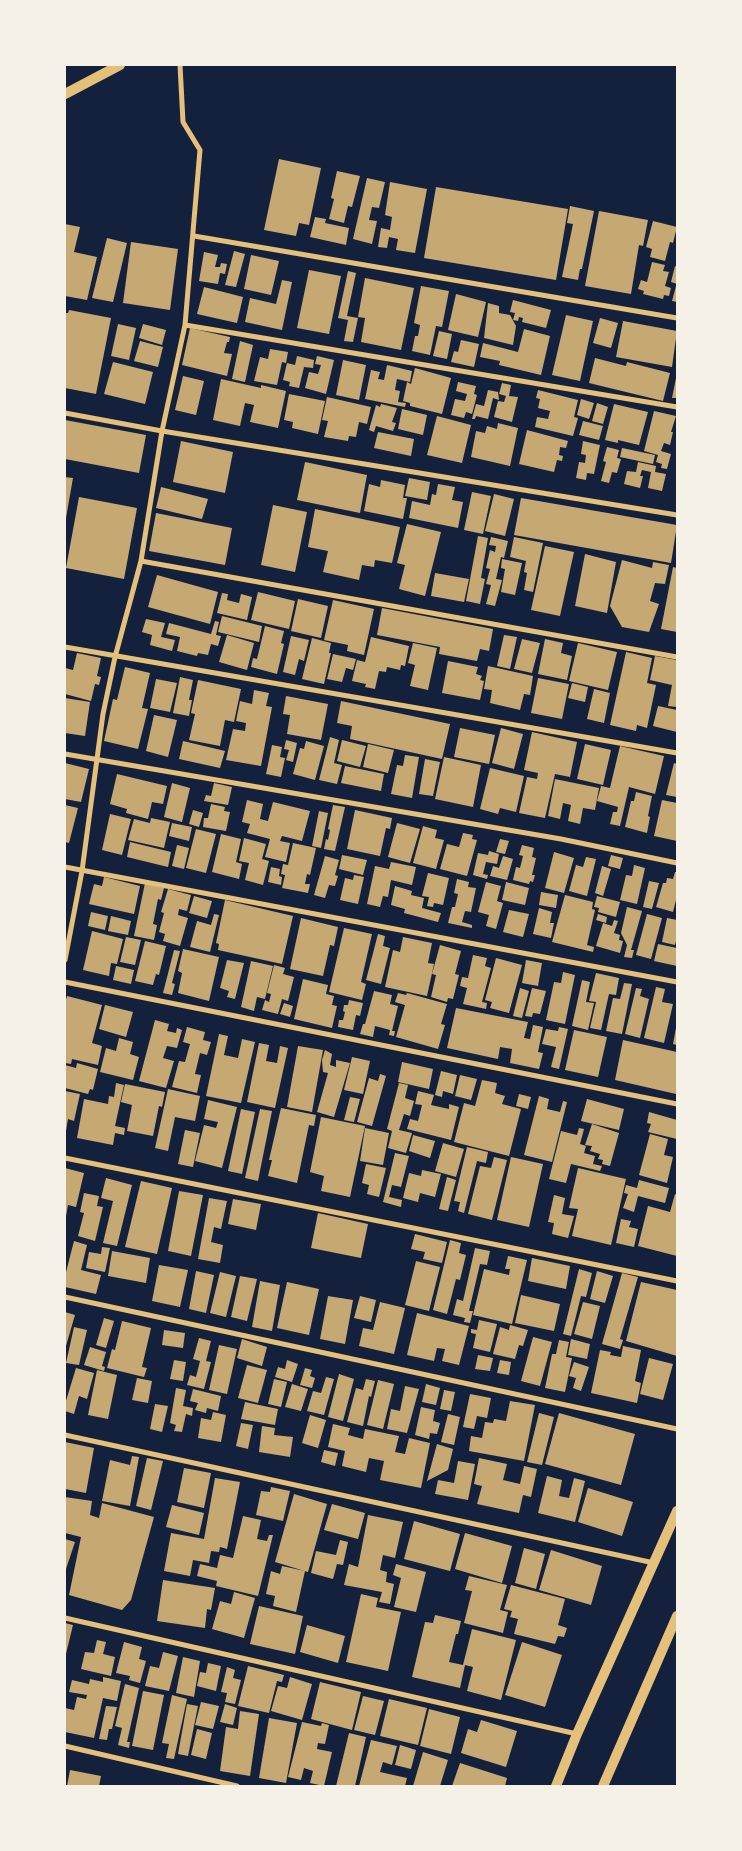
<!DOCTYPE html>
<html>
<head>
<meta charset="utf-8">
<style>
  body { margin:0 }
  #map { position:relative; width:742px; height:1851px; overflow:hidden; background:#14213d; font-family:"Sofia Sans Condensed",sans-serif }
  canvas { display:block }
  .frame { position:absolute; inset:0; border:66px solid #f6f1e7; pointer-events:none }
</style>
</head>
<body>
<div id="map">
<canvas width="742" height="1851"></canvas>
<div class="frame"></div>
</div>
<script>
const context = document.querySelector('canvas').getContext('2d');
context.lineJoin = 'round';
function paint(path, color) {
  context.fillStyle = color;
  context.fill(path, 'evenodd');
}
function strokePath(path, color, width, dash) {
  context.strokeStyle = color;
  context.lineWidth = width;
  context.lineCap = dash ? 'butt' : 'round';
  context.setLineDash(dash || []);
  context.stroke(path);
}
const building = new Path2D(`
  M279,159L321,168L309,225L299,223L296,236L264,230Z
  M337,171L360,176L352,207L348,206L344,223L329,219L334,199L331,198Z
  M367,178L385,182L379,208L372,207L369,220L377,221L372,244L353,239Z
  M390,182L427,189L415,253L396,250L398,239L389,237L387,248L378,247L381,228L390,230L392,217L385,215Z
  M436,187L568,209L556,280L424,258Z
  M570,206L594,211L582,269H580L578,280L562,277L573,224L567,223Z
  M599,211L648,220L643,246L639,245L631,294L585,286Z
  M315,217L326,219L325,223L349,228L346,245L310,237Z
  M653,221L677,227L673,243L670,242L665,261L650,257L652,249L646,247Z
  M65,224L80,227L74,252L97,257L87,300L65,296Z
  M107,238L127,243L113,302L92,298Z
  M131,242L178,249L170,310L123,303Z
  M234,251L245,254L236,287L225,285Z
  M204,252L218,255L215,267H220L221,263L227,264L225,274L220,273L218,284L199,281Z
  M251,255L279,261L271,295L244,289Z
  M652,262L665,265L663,271L669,272L665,286L671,288L669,296L664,295L663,299L643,294L644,291L638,289L641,280L647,282Z
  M675,266L677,267V284L671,282Z
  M309,270L341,276L329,334L297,328Z
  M348,271L356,273L347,316L358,318L353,342L344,341L348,320L338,318Z
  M365,278L414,288L401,350L361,342L365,318L358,317Z
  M282,280L292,282L282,330L245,322L250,298L276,304Z
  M421,286L449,291L442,327L436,326L430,355L412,351L415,336H418L420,325L414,323Z
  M676,286H677V302L672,301Z
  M204,287L243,297L237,323L197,314Z
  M456,294L486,302L478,337L448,330Z
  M513,300L551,310L546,328L522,322L523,318L519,317L518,321L513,320L515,313L510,312Z
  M488,303L499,306V313L510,315L516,326L513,345L484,338Z
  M69,310L111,318L96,394L65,388V313H68Z
  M566,315L593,321L580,381L552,375Z
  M600,318L618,323L611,348L593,343Z
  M623,321L677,331L672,367L616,357Z
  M118,324L136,328L129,360L111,356Z
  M143,324L166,330L162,345L139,338Z
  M190,328L230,337L229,342H227L224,353L232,354L227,376L182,365Z
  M524,329L550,336L541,375L499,365L500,361L480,357L483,343L518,352Z
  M439,331L452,334L447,359L433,356Z
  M461,340L479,344L474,367L451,362L454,351L458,352Z
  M140,341L163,347L158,367L134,361Z
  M240,341L253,345L245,382L232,379Z
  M270,349L288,352L286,363L282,362L277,385L254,381L260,357L268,359Z
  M297,356L314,360L313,368L304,367L299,388L289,386L290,382L283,380L287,363L295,365Z
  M317,356L334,360L326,394L305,388L309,372L318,374L321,365L315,364Z
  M595,358L626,366L627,362L670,373L663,401L589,383Z
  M343,360L366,365L359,400L336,395Z
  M113,362L153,372L145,404L104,394Z
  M387,365L412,371L410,382L397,379L395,390L400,391L398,402L406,403L405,407L365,399L371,370L380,372L378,379L384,380Z
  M415,368L451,378L442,414L410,406V403L403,401L407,382L411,384Z
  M183,376L204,381L196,415L175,410Z
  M676,378H677V398H672Z
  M221,379L261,388V385L286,391L278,428L250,422L254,405L245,403L240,426L213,420Z
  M458,382L476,386L474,394L477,395L472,414L466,412L464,418L451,415L455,399L465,401L467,394L456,391Z
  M502,383L511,385L509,396L518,397L512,422L494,417L498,401L504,402L506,396L499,394Z
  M488,390L498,392L499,400L493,398L488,419L476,416L475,419H472L476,404L484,406Z
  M538,390L578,400L574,417L578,418L573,436L535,427L537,417L548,419L550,411L538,408L540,399L536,398Z
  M289,394L325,401L318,434L292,428L293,422L284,420Z
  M327,397L371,407L367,424L359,422L356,437L349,436L348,441L324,437L328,421L322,420Z
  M581,399L594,403L589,419L577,415Z
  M597,403L608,407L603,424L592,421Z
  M381,404L397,408L392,422L396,423L393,431L376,426L374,432L369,430L376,405L380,407Z
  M614,404L648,412L639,445L618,440V443L605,440Z
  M402,409L427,415L423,435L398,429Z
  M654,411L676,416L671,432H673L670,445L664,443L661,451L671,454L667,469L661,468L662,464L656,462L658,455L644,451Z
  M437,416L471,425L462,463L427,455Z
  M65,420L146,435L139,473L65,459Z
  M583,421L603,426L599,440L579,435Z
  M498,423L518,428L510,466L471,457L476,431L485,433L487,426L497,429Z
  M527,430L568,441L566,448L560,447L559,455L563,456L562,461L557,460L554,472L519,464Z
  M378,432L414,439L411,456L374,448Z
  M181,441L233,452L225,493L173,482Z
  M583,441L600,445L594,474L587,473L586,480L576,478L579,462L585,463L586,455L581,454Z
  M607,447L619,450L617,458L621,459L617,473L612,472L609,483L601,481L606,462L603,461Z
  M622,448L655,455L653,464L620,457Z
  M305,462L367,475L360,513L297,500Z
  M638,462L656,466L655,472L666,474L662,491L648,488L651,472L642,470L640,476H643L640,488L624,484L627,471L636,472Z
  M65,477L73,478L66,518H65Z
  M409,478L430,482L427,500L405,496Z
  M381,480L405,485L403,498H407L403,519L364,511L369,484L380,487Z
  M438,484L455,487L452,500L463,502L458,528L409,518L412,501L430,505L432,494L436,495Z
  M161,487L208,499L202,519L156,508Z
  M472,492L491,496L483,534L464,530Z
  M494,494L514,499L505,536L485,531Z
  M79,497L137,508L124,579L66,568Z
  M521,498L677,525L671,563L514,535Z
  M273,505L307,512L295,572L261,565Z
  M315,509L400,527L392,563L375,560L374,567L362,565L359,580L323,572L328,551L308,547Z
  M156,513L232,528L225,565L149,551Z
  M407,524L441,532L425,596L399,589L405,565L397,563Z
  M478,536L488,538L481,578L485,579L480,604L466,601Z
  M491,537L508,541L504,558L501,557L496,579L502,580L495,606L486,604L491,585L486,584L490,569L486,568L490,550L495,552L496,546L489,545Z
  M514,537L543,543L533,592L524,590L527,573L524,572L526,561L510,557Z
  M545,546L574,552L560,616L531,610Z
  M585,554L616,562L607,613L575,606Z
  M502,559L522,563L515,595L501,592L505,569L501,568Z
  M622,560L652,568L653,562L669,565L665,584L655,583L650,601L659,604L649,632L622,627L610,606Z
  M673,567L677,568V632L661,629Z
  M435,573L469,579L464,602L431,596Z
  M157,575L218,592L210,624L148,607Z
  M258,592L295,601L289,629L251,620Z
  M222,593L228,594L227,600L239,603L241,594L252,597L247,620L217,613Z
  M298,599L328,606L321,638L291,631Z
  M333,600L374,609L364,655L347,651L348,645L324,640Z
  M382,608L493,629L489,651L480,649L477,661L439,654L440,647L377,635Z
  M222,616L262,626L259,642L218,632Z
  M146,619L165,623L161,637L175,640L172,651L150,645L152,635L142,632Z
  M215,621L219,622L216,635L221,636L218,646L211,644L208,655L198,653L197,656L177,651L180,637L166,634L169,623L211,634Z
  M265,626L284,631L281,643L284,644L277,674L251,667L253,658L257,659Z
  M227,635L254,643L247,670L219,662Z
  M504,635L517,637L510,669L497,666Z
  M291,636L309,640L304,661L299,659L295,675L283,672Z
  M371,637L409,646L405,666L401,665L400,670L387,667L386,672L379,671L375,689L365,687L366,684L352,681L357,660L365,662Z
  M312,638L331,643L329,653H331L324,684L302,679Z
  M522,639L540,643L532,673L514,669Z
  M545,639L563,643L561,653L572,656L567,680L538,674Z
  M413,643L437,648L428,690L410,686L415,665L408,663Z
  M578,643L617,652L608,690L569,681Z
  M626,652L652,658L647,683L656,685L647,728L637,725L636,731L610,725Z
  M77,653L101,658L97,676L101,677L99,685L95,684L91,701L65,694V668L73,670Z
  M333,654L356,659L353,670L346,668L342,682L327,679Z
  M655,656L677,660V707L668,706L672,685L650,680Z
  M448,661L478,667L476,674L482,676L480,680L484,681L480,700L442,693Z
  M488,666L533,676L530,695L524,694L520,710L490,703L492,690L484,689Z
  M125,667L150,673L142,708L148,709L138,749L104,741L113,699L117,700Z
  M180,677L193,680L189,700H192L189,716L173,713Z
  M538,678L569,684L562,719L531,713Z
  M156,679L177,683L170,712L150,708Z
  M198,680L241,689L234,722L225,720L220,746L189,740L195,714L191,713Z
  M572,683L588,687L585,702L568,698Z
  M594,689L610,693L604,723L587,719Z
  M254,690L269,693L266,706L272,707L261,766L226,760L233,729L245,731L246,723L236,721L240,701L252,704Z
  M286,696L328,704L321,740L287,734L290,715L283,714Z
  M65,698L90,702L85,736L65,733Z
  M341,701L450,724L442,759L350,739L352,726L337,723Z
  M658,706L677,710V732L653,726Z
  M154,715L177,720L168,757L146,751Z
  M460,728L495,735L489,764L454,757Z
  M501,728L523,734L514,769L492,763Z
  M532,732L577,742L570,777L555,774L545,818L519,813L527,777L537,779L538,773L524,770Z
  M330,737L339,740L334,763L342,765L337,784L319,780Z
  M286,740L297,743L293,762L286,760L289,750L284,749Z
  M342,740L366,746L360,767L337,761Z
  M183,741L225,751L220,768L179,759Z
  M306,741L324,746L315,780L293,774L300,748L304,749Z
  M368,744L394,750L388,773L363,767Z
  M585,744L611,750L603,785L577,779Z
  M272,745L282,747L280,757L285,758L281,777L266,774Z
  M620,746L664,756L655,794L629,787L620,826L610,824L613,812H617L618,807L597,801L601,786L610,788Z
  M405,755L419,757L412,798L391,794L397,765L403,766Z
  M444,757L481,765L473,807L435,799Z
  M425,759L440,762L433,796L419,794Z
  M65,763L89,769L81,802L65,799Z
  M674,763L677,764V797L666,795Z
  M345,766L384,774L381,791L341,783Z
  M490,768L524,776L516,812L500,808L498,814L480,809Z
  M117,774L167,786L163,804L152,802L148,819L126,813L127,809L110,804Z
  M555,779L599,788L595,810L583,808L580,824L568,821L571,805L563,803L560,819L548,816Z
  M172,783L190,788L182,822L164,817Z
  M214,783L232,787L228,805L204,801L206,795L211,796Z
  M636,792L652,796L648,816L650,817L647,833L625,827L631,801H634Z
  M247,800L263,804L260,819L268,821L273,802L310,811L302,841L282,836L280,841L290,843L286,862L265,857L270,839L247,833L250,824L242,822Z
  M662,800L677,803V841L654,836Z
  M211,804L225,807L224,811L230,812L226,831L203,827L204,818H208Z
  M65,805L78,808L69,843L65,842Z
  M333,805L345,807L335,851L324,849L326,839L328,840L330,830L328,829Z
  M193,810L203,813L199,827L189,824Z
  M355,810L392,818L390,829L386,828L380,856L347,849Z
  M319,811L328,813L321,848L312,846Z
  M110,814L131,819L122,855L102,850Z
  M151,818L170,822L164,848L128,840L134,819L150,823Z
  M172,823L192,827L189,841L169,836Z
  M397,823L420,829L410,863L388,857Z
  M423,826L437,830L435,838L444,840L436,869L413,863Z
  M196,829L216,834L206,873L186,868Z
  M463,833L473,835L472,839L477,840L467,876L440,869L447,844L459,847Z
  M221,834L241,839L236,862L242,864L239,879L212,872Z
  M244,838L266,844L262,859L269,861L263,885L245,880L249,863L239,861Z
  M500,839L509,841L505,854L496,852Z
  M130,842L171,852L168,867L127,857Z
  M293,843L316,848L310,875L307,874L305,884H310L308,893L282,888L285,875L281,874L283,864L288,865Z
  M177,845L189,848L184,869L172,866Z
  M522,845L534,848L532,857L536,858L532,875H535L533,882L530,881L529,884L513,880L516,867L520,868L523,856L519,855Z
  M489,851L499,854L497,864L486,862L483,874L488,875L487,879L473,875L478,853L488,855Z
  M554,852L574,858L564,893L545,888Z
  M342,855L367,860L363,875L339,869Z
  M611,855L623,858L620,869L608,866Z
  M325,856L339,860L335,875L338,876L335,886L329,885L325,898L314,895Z
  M503,856L513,859L507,880L490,876L493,866L499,868Z
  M586,857L596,859L587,896L569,891L576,865L583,867Z
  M391,862L416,867L412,885L391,880L388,897L383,896L380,907L367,904L375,866L389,869Z
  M634,865L645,868L637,904L620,900L626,875L632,876Z
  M602,866L611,869L603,896L595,893Z
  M271,867L280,869L279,876L282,877L281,885L268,882Z
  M675,872H677V896L673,912L656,907L663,883H666L667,878L673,879Z
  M428,873L449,878L443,905L434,903L433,907L427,906L429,897L422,896Z
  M354,875L364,877L358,904L340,900L345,878L353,880Z
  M104,877L140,886L134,914L89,904L94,884L102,886Z
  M457,879L469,882L468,887L476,888L471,912L465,911L462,922L472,925V928L448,923L452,907H455L458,894L454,893Z
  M649,881L659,883L652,909L643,907Z
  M486,882L501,886L497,901L503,903L496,929L486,926L489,915L478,912Z
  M506,882L529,888L525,905L502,900Z
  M145,883L164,888L161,900L158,899L153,924L157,925L154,940L134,936Z
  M395,886L412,891L411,895L424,898L422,908L441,913L438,922L404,913L405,909L391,905Z
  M168,889L191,895L187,911L179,909L178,915L188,918L180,946L163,941L165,934L159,932L164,913L161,912Z
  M541,892L558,895L556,908L539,905Z
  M565,895L593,902L592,909L595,910L587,945L594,947L593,952L552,942Z
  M194,896L212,901L207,918L189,913Z
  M597,896L620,902L616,917L598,912L599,908L594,907Z
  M225,900L293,916L282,964L218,950L219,944L216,943Z
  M627,907L642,911L631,950H634L632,958L624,957L627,945L621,933Z
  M539,908L552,912L550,923H554L551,938L533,934Z
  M509,910L529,914L523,937L503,932Z
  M91,912L108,916L105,930L88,926Z
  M214,914L219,915L210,952L190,947L197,921L211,925Z
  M598,914L607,917L606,923L596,920Z
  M647,914L662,918L651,959L636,955Z
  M111,916L131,921L128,935L108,931Z
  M301,918L338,927L334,946L330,945L323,976L290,969Z
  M667,918L677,920V941H676L675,945L662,942Z
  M614,920L618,921L614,933L620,935L619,940L623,941L620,953L596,946L603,923L612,926Z
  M344,928L372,934L361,982L366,984L362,1000L329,992Z
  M92,931L123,939L117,964L111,963L109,976L83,970Z
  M378,934L385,936L383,946L390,948L381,984L366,980Z
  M126,937L141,940L135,965L120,962Z
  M403,937L432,943L428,963L434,964L427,996L385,987L393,950L400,952Z
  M145,941L166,946L159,975L156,974L153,985L135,981Z
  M658,944L677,948V966L654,961Z
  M440,945L461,951L455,974L459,975L453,999L448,998L447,1002L431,997L436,975L432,974Z
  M183,949L219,957L209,1001L178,993L182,973L178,971Z
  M174,950L180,951L172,983L175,984L172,995L163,993Z
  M473,955L487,958L485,966L491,968L482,1002L487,1003L486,1009L463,1004L467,988L460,986L462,977L468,978Z
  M496,958L522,965L509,1013L490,1008L492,1002L485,1000Z
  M227,960L244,963L235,999L227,997L229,991L220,988Z
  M526,960L542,963L538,986L522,983Z
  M251,961L273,966L265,999L257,997L254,1011L241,1007Z
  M274,965L285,968L283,974L294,977L288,1001L282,999L278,1014L262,1010L265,1000L269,1002L271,994L267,993Z
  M116,966L134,970L131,984L113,980Z
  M563,972L575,975L565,1024L546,1020L554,982L561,983Z
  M596,973L619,978L616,995L609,994L601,1030L590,1028L596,1002L589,1001Z
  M303,979L328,985L326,994L334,996L332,1005L337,1006L332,1028L294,1019Z
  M582,980L590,982L586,1002L594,1003L588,1030L572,1026Z
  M624,983L632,984L622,1034L606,1031L613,998L620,999Z
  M656,987L665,989L662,1002L673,1004L664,1043L644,1038Z
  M520,988L529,991L522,1018L513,1016Z
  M532,988L546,991L540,1014L533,1013L532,1017L525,1016Z
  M636,988L642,989L640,996L649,999L640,1038L625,1034Z
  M374,991L392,995L390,1004L398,1006L392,1031H395L394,1036L389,1035L390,1030L375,1026L373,1037L360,1034L363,1024H365Z
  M398,993L406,995L407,993L447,1004L441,1024L445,1025L438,1049L396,1037L405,1005L395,1002Z
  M67,996L102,1005L92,1043L102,1046L98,1065L72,1059L71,1064L65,1063V1003Z
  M349,1000L363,1003L360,1016L356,1015L353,1030L338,1027L339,1020H343L345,1012L343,1011L344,1005H348Z
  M284,1003L293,1006L290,1017L280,1014Z
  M105,1005L133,1012L126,1037L99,1029Z
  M456,1008L528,1022L524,1038L530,1039L533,1025L543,1027L538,1052L543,1053L539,1069L510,1063L512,1049L500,1047L498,1059L447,1048Z
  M155,1020L169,1024L167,1031L176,1033L177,1028L182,1030L177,1048L167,1046L163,1058L174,1061L166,1088L139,1081Z
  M187,1027L205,1032L203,1040L211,1042L207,1055L200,1053L195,1074L201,1075L197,1093L172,1087L179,1061L185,1062L190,1044L183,1042Z
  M559,1027L568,1029L559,1069L551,1067L556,1047L542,1044L546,1029L558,1031Z
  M676,1028H677V1045L673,1044Z
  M574,1030L607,1037L598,1077L565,1070Z
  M219,1034L228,1036L224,1055L238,1058L242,1039L255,1042L241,1103L206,1096Z
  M119,1038L133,1042L130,1054L139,1057L133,1080L100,1072L106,1048L116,1051Z
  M623,1040L677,1052L676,1094L615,1080Z
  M259,1043L269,1045L266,1061L277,1063L280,1046L288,1048L275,1108L247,1102Z
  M298,1046L323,1050L312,1112L287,1107Z
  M325,1050L332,1054L330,1065L336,1067V1060L350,1063L334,1117L317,1112L328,1073L323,1072L322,1060Z
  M352,1057L370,1061L363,1094L344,1090Z
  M402,1062L433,1069L429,1089L398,1082Z
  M77,1063L98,1069L93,1090L90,1089L88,1094L65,1088V1065L76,1068Z
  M441,1071L457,1075L453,1094L443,1091L442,1097L435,1095Z
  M380,1074L386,1076L372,1126L357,1122L369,1078L378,1081Z
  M460,1075L477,1079L471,1100L455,1096Z
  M482,1080L497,1083L495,1093L505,1096L502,1104L521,1109L509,1156L454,1142L464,1103L475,1106Z
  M116,1083L124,1085L115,1126L125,1128L124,1135L115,1133L113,1145L77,1138L84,1099L108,1104L109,1096L114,1097Z
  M399,1083L408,1085L405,1098L414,1101L410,1116L404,1114L399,1130L412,1133L406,1153L388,1148L392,1131L387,1129Z
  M125,1084L165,1092L162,1107L159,1106L153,1136L127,1131L132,1105L121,1102Z
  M168,1089L200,1096L195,1121L175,1117L168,1151L155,1148Z
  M65,1091L80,1094L74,1121L68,1119L66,1131Z
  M418,1091L434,1095L431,1105L449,1109V1104L459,1107L451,1140L407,1129L410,1119L418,1121L422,1105L415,1104Z
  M519,1094L531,1097L528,1109L516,1106Z
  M539,1096L549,1099L547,1109L560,1112L563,1101L567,1102L552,1162L524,1155Z
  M350,1097L360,1099L354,1122L344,1120Z
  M587,1099L624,1109L619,1130L581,1121Z
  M208,1100L237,1107L222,1168L195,1161L204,1125L216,1128L218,1122L204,1119Z
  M281,1108L316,1115L314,1126L309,1125L297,1183L268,1176L272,1160H269Z
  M241,1109L255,1112L242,1174L228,1171Z
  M260,1109L272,1111L258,1181L245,1178Z
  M649,1112L677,1120V1139L648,1132L651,1124L647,1123Z
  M321,1117L365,1126L350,1197L321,1191L324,1176L310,1172Z
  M592,1124L619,1133L610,1166L602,1164L603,1160L598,1159L600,1154L590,1151L592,1146L585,1145Z
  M365,1128L389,1133L383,1165L360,1161Z
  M579,1128L584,1129L580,1144L586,1146L584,1153L595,1156L593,1164L602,1166L600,1171L571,1164L566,1183L549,1179L561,1131L577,1135Z
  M185,1130L200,1133L193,1167L178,1164Z
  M650,1134L668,1139L664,1155L673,1157L667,1183L639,1175Z
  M413,1135L435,1141L430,1158L409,1151Z
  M443,1143L464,1149L456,1177L435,1171Z
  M467,1147L488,1152L486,1163L477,1161L464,1213L458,1211L460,1202L454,1201Z
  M395,1153L409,1156L401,1187L392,1185L389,1197L402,1200L401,1207L383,1202Z
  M494,1157L507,1160L492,1220L468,1214L480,1166L491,1168Z
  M511,1157L543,1164L529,1227L497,1220Z
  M366,1164L386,1168L379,1197L367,1194L369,1185L362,1183Z
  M65,1168L84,1173L76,1207L68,1205L66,1216Z
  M578,1168L626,1179L611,1245L572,1236L578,1209L569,1208Z
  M422,1170L441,1174L435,1197L420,1193L418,1202L403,1198L409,1173L421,1176Z
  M447,1177L456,1180L448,1211L439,1209Z
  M106,1178L132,1185L117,1246L103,1243L113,1201L101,1198Z
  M639,1180L669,1188L665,1203L638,1196L634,1212L623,1208L628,1194L624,1193L626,1185L637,1188Z
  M141,1181L172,1188L157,1254L125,1247Z
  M179,1191L203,1195L191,1256L168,1251Z
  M84,1193L99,1196L97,1206L103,1207L95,1241L78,1236L84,1213L80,1212Z
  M675,1194L677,1195V1256L638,1246L648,1206L670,1212Z
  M554,1195L565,1198L562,1214L574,1216L568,1238L552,1234L554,1223L548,1222Z
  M209,1198L227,1201L221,1229L214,1227L211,1242L223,1245L220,1263L198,1259Z
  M233,1199L261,1204L256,1230L228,1224Z
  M318,1213L368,1224L361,1258L311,1248Z
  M621,1219L631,1221L629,1227L638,1229L634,1247L616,1243Z
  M415,1234L447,1242L442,1263L423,1259L425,1252L411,1249Z
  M450,1240L461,1243L459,1253L466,1255L460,1280L456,1279L447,1314L433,1310Z
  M74,1241L87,1245L81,1270L101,1275L96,1294L65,1287V1276Z
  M102,1247L110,1248L105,1272L86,1268L89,1252L101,1254Z
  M475,1248L490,1251L487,1265L480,1264L469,1311H473L470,1323L464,1322L465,1318L453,1315L457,1299L463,1301Z
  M112,1251L150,1258L146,1283L108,1276Z
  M508,1256L527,1260L512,1324L473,1315L484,1269L509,1275L510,1269H505Z
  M532,1258L570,1266L566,1289L528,1281Z
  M416,1261L440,1267L429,1311L405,1305Z
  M159,1265L188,1270L180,1307L152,1301Z
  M579,1269L592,1273L586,1297L581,1296L571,1336L563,1334Z
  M196,1271L214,1275L206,1313L189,1309Z
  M597,1271L613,1276L605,1303L590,1299Z
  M220,1272L236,1276L226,1317L210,1313Z
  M622,1273L638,1277L620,1339L623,1340L620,1349L602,1344Z
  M240,1276L257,1279L247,1321L231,1317Z
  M260,1281L280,1285L272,1331L252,1327Z
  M287,1282L319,1289L309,1335L277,1328Z
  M641,1282L677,1290V1356L626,1341Z
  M521,1295L560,1304L554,1331L515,1323Z
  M328,1296L353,1300L345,1344L320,1339Z
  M360,1296L376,1300L371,1322L354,1318Z
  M380,1302L405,1308L394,1354L359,1346L363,1328L373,1330Z
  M583,1302L600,1306L592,1339L574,1334Z
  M65,1312L75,1315L66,1346H65Z
  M417,1313L469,1326L459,1365L442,1361L445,1349L437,1348L434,1361L407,1355Z
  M104,1318L114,1321L106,1348L96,1345Z
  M479,1320L497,1324L490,1352L473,1348L476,1334L471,1333V1329L477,1330Z
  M122,1321L151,1328L142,1367L147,1368L144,1377L107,1368L112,1349L115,1350Z
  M510,1325L528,1330L523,1346L519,1345L515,1359L493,1354L500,1327L509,1330Z
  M74,1327L87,1330L79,1365L66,1363Z
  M164,1330L185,1333L183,1348L162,1345Z
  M533,1337L552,1342L540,1386L521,1381Z
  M199,1338L211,1341L206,1361L211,1362L204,1389L187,1385L190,1375L196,1377L200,1361L193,1359Z
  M242,1339L267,1347L262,1366L237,1358Z
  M571,1339L590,1344L587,1359L568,1355Z
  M559,1340L569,1342L566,1357L572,1358L565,1392L545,1388L552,1354H556Z
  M219,1345L237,1349L227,1394L209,1390Z
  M623,1346L641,1350L635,1381L641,1383L637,1403L591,1393L600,1350L611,1352L610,1355L621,1357Z
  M90,1347L106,1352L102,1366L105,1367L104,1371L84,1365Z
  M478,1355L493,1358L490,1371L475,1369Z
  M649,1358L673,1364L663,1400L640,1394Z
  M174,1360L186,1362L183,1381L170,1379Z
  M287,1360L298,1364L292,1382L275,1377L278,1367L285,1369Z
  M500,1360L511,1362L509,1375L497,1373Z
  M574,1362L589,1367L581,1391L573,1388L576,1378L569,1376Z
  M247,1365L267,1370L258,1403L238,1398Z
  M76,1368L94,1373L87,1399L79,1396L74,1414L65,1411V1404Z
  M305,1368L312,1370L310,1376L315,1378L312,1388L300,1385Z
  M97,1370L117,1375L108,1419L88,1415Z
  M339,1374L354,1379L343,1421L328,1417Z
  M326,1377L334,1379L324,1415L307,1411L313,1391L321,1393Z
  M137,1378L152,1381L148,1403L132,1400Z
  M274,1379L287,1382L281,1407L268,1404Z
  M366,1379L375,1381L371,1397L369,1396L363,1426L347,1422L356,1388L363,1390Z
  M378,1380L394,1384L383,1429L367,1425Z
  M292,1384L308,1389L301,1411L285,1407Z
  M426,1384L440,1388L436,1405L422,1402Z
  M405,1386L419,1389L407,1433L387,1429L391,1409L400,1411Z
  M176,1388L186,1390L183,1406L193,1408L192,1416L186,1414L182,1432L174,1431L176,1425L170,1423Z
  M193,1389L221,1396L218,1411L207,1408L206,1413L195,1410L198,1403L190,1401Z
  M444,1390L455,1392L451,1411L440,1409Z
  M470,1394L491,1398L487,1418L477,1416L474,1429L463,1427Z
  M510,1401L535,1405L524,1461L469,1451L471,1436L482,1438L485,1422L493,1423L494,1419L506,1421Z
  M245,1402L278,1409L275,1425L241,1419Z
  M155,1404L168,1406L162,1432L150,1429Z
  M421,1407L435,1410L433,1421L440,1423L437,1434L430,1433L429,1439L415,1435Z
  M213,1412L226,1415L221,1442L198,1438L201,1418L211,1420Z
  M539,1413L554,1417L542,1465L527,1462Z
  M559,1413L635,1434L621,1485L545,1464Z
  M448,1414L460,1417L454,1445L441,1442Z
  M310,1415L326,1420L318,1448L302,1443Z
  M241,1423L253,1425L248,1449L236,1446Z
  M333,1424L350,1428L348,1435L363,1439L365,1429L399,1436L395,1452L405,1454L409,1438L430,1443L421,1488L380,1480L384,1461L369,1458L366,1472L342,1466L345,1451L328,1447Z
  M262,1426L275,1428L274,1435L293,1437L290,1457L259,1452Z
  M65,1442L94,1448L86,1493L65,1489Z
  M437,1444L453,1449L448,1470L427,1481Z
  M324,1450L338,1453L335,1466L321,1462Z
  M132,1456L139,1457L130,1506L102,1501L110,1460L130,1465Z
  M147,1458L163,1461L151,1510L136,1506Z
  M479,1458L507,1464L503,1480L520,1484L524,1466L537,1469L531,1497L523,1495L519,1513L477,1504L482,1486L474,1484Z
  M458,1461L475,1464L468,1500L435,1494L438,1480L454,1483Z
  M184,1468L211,1473L204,1508L177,1502Z
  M547,1476L562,1480L559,1496L569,1498L574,1478L585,1481L575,1522L538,1513Z
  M215,1478L240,1482L227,1549L220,1547L219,1552L211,1551L209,1563L193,1560L190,1576L164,1571L171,1533L204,1539Z
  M271,1487L290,1491L283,1521L256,1515L261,1491L270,1492Z
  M588,1488L633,1502L622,1536L578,1522Z
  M294,1494L327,1504L308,1572L275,1562Z
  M65,1497L92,1501L90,1515L99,1518L102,1503L154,1517L131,1600L122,1610L69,1595L81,1537L65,1533Z
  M332,1504L365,1513L358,1539L324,1530Z
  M172,1505L204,1513L199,1535L166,1527Z
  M368,1515L403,1522L395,1558L383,1555L380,1570L387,1572L386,1582L394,1584L390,1604L379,1602L382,1592L344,1585L349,1564L358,1567Z
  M243,1516L261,1520L257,1539L267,1541L269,1535H273L258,1596L216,1586L217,1581L197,1576L200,1564L217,1568L220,1555L233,1558Z
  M414,1521L460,1534L450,1571L404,1559Z
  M465,1533L512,1546L502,1583L455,1569Z
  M65,1539L75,1542L65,1572Z
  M340,1540L348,1542L343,1565L337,1564L333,1579L311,1573L316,1551L336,1555Z
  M524,1548L545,1554L536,1589L515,1583Z
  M551,1550L602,1566L591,1605L539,1590Z
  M396,1564L426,1572L416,1612L394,1607L401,1578L393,1575Z
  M282,1566L305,1571L296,1612L273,1606L275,1596L266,1594L271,1571L280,1574Z
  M469,1576L507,1585L500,1610L508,1612L503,1633L464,1623L472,1591L465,1590Z
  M163,1580L215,1588L211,1610L207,1609L205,1628L157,1621Z
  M511,1585L565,1599L558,1625L567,1628L564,1637L558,1636L555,1644L514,1634L518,1619L510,1617L512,1611L504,1609Z
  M234,1592L255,1598L244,1638L212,1629L220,1601L231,1604Z
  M361,1594L378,1598L376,1607L401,1612L388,1671L346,1662Z
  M259,1606L303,1616L295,1654L250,1644Z
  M435,1615L461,1621L458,1634H456L449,1662L463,1665L472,1629L516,1640L501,1700L467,1691L473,1667L465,1665L460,1688L412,1677L425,1622L433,1623Z
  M65,1623L73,1625L66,1654H65Z
  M307,1625L345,1636L338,1663L300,1652Z
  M97,1640L106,1642L103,1654L115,1657L111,1676L81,1669L85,1652L94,1653Z
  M124,1642L142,1647L139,1659L146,1661L140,1683L129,1680L130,1676L116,1673Z
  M522,1642L562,1655L545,1707L505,1695Z
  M163,1652L178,1656L169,1691L145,1686L150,1666L159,1668Z
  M183,1657L200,1661L194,1697L176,1693Z
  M208,1663L221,1666L216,1691L197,1686L200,1672L206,1673Z
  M248,1666L284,1675L282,1682L277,1681L269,1713L238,1706Z
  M227,1667L235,1670L233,1678L241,1680L235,1704L225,1702L227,1693L221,1692Z
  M103,1677L121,1681L117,1701L103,1698L94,1738L65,1732V1708L74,1710L77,1697L86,1699L87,1695L69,1692L72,1680L89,1684L90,1679L103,1682Z
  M290,1677L312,1684L302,1720L271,1711L278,1686L287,1688Z
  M320,1682L361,1692L352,1730L311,1719Z
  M125,1684L139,1688L127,1742H130L129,1748L118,1745L122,1728L115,1726Z
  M143,1691L164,1695L153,1750L132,1746Z
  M172,1695L187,1699L174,1759L166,1758L169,1744L162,1743Z
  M363,1696L384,1701L375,1735L354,1730Z
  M389,1699L427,1708L418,1745L380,1736Z
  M201,1702L219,1706L213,1729L195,1725Z
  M187,1704L198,1706L188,1756L178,1754Z
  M225,1704L237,1708L233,1725L220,1722Z
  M106,1706L117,1707L112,1729H109L107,1740L99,1739Z
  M429,1709L460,1717L451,1754L420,1746Z
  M240,1711L259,1714L250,1776L220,1771L226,1727L238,1729Z
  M269,1718L297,1723L286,1783L259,1778Z
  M481,1720L517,1731L506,1767L461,1753L468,1729L477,1732Z
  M302,1722L321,1726L322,1723L329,1725L325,1744L318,1743L317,1749L332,1752L324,1786L310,1783L313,1771L304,1768L301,1780L288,1777Z
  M197,1729L212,1733L206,1759L191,1755Z
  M349,1733L366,1737L355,1786H336Z
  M371,1740L397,1746L392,1765L383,1762L380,1772L407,1778L405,1786H359Z
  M400,1745L416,1750L411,1769L395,1765Z
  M423,1752L448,1760L440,1786H413Z
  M460,1763L507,1778L505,1786H452Z
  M70,1770L101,1776L99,1786H67Z`);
const minor = new Path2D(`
  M194,236L677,318
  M185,325L677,407
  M65,413L162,431L677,515
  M141,561L677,657
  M65,647L677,753
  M65,754L561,839L677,863
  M65,867L677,982
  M65,960L82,871L103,714L115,657L141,561L162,431L185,325L200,150L183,122L180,65
  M65,982L677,1104
  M65,1158L677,1281
  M65,1297L677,1429
  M65,1435L654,1563
  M65,1618L577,1734
  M65,1746L237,1786`);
const secondary = new Path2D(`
  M65,94L120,65
  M556,1786L577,1734L677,1511
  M603,1786L677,1616`);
paint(building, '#c6a872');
strokePath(minor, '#e5c07b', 5);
strokePath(secondary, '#e5c07b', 10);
</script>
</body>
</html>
